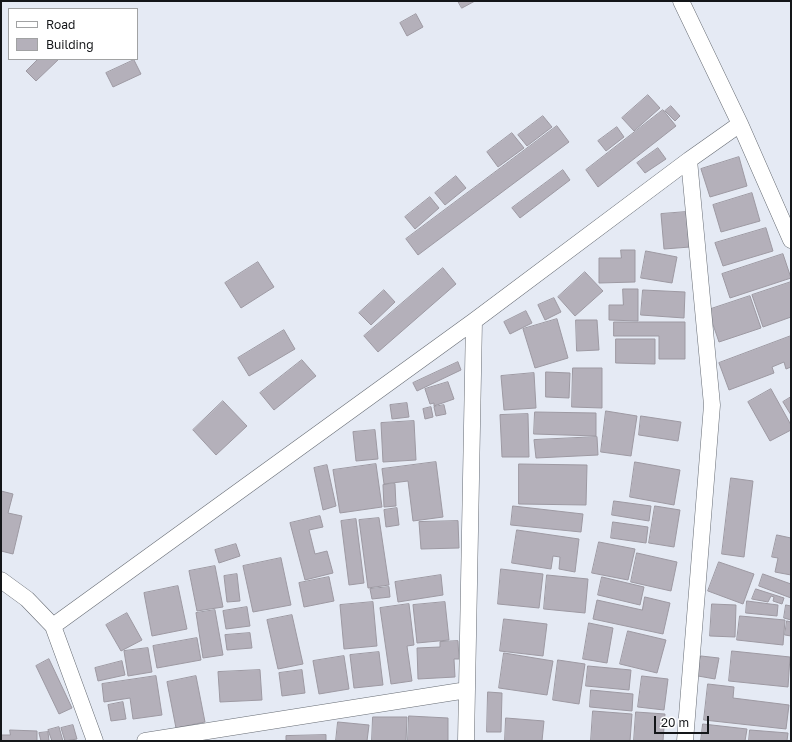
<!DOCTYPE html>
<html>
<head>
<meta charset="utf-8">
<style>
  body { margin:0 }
  #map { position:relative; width:792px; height:742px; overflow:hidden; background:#e5eaf4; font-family:"Golos Text",sans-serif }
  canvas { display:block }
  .frame { position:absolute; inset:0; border:2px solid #141619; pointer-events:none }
  .legend { position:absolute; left:8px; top:8px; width:130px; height:52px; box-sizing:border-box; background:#fff; border:1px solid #a1a2a3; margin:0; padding:5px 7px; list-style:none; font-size:12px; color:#141619 }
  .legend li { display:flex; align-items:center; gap:8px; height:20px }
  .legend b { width:20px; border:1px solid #a1a2a3 }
  .scale { position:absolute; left:654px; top:716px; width:55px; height:18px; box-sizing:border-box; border:2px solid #141619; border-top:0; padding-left:5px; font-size:12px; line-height:14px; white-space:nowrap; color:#141619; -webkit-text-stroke:3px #fff; paint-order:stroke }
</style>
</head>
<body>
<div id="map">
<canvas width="792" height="742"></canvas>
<div class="frame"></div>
<ul class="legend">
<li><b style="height:5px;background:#fff"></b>Road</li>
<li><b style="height:11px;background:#b4b0ba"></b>Building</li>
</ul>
<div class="scale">20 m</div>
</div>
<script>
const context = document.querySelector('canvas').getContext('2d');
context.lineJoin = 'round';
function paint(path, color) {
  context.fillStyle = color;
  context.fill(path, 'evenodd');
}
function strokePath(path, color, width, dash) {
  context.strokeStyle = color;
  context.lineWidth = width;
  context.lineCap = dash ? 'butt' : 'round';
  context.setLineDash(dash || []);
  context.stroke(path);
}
const building = new Path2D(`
  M458,1H475L462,8Z
  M416,14L423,27L407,36L400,23Z
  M36,59H59L36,81L26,71L37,60Z
  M134,60L141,74L113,87L106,73Z
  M648,95L660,108L634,131L622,118Z
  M671,106L680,116L675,121L665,111Z
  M663,110L676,126L598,187L586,170Z
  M543,116L552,127L527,146L518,135Z
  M557,126L569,142L418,255L406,239Z
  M617,127L624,137L606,151L598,141Z
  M512,133L524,148L498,167L487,152Z
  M658,148L666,159L645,173L637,163Z
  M739,157L747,186L710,197L701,169Z
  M563,170L570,180L520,218L512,208Z
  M456,176L466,188L445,205L435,193Z
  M752,193L760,221L721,232L713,205Z
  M430,197L439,208L415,229L405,217Z
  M686,212L690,247L664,249L661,214Z
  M766,228L773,251L723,266L715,243Z
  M621,250H635V282L599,283V258H621Z
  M646,251L677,257L672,283L641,278Z
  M783,254L791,278L730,298L722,274Z
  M258,262L274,287L241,308L225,283Z
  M443,268L456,284L378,352L364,336Z
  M585,272L603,291L575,316L558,297Z
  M791,282V317L763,327L752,295Z
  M623,289H638V321L609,320V305H623Z
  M384,290L395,302L371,325L359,313Z
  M643,290L685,292L684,318L641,315Z
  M750,296L761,328L719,342L708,310Z
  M554,298L561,312L545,320L538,305Z
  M526,311L532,323L510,334L504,322Z
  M557,319L568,358L535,368L523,329Z
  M576,320H597L599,350L577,351Z
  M614,322H685V359H659V336H614Z
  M284,330L295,349L249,376L238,358Z
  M791,336V367L786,369L784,362L772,367L774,373L729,390L719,363Z
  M616,339H655V364L616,363Z
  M302,360L316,376L274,410L260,393Z
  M458,362L461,370L417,391L413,383Z
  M573,368H602V408L572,407Z
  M546,372L570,373L569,398L546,397Z
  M534,373L536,408L504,410L501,376Z
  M448,382L454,399L434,406V403L430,404L425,389Z
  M771,389L791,425V430L770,441L748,402Z
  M791,397V415L783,402Z
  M223,401L247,426L216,455L193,430Z
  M407,403L409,417L392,419L390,405Z
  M444,405L446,414L436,416L434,407Z
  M431,407L433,417L425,419L423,409Z
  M606,411L637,416L631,456L601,452Z
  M535,412L596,413V436L534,434Z
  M528,414L529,457H502L500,415Z
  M641,416L681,422L678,441L639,435Z
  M414,421L416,460L383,462L381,423Z
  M375,430L378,459L356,461L353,432Z
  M597,437L598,455L536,458L534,440Z
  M436,462L443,517L413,521L408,481L384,484L382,469Z
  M635,462L680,470L674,505L630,497Z
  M376,464L382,507L340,513L333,470Z
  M519,464L587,465L586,505L519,504Z
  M327,465L336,506L323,510L314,468Z
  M731,478L753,481L744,557L722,554Z
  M395,484L396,506L384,507L383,485Z
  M1,491L13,494L8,513L22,516L13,554L1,551Z
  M614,501L651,506L649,521L612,515Z
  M513,506L583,514L581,532L511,525Z
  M655,506L680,510L674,547L649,543Z
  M397,508L399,525L386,527L384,510Z
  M320,516L323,527L309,530L315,554L327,551L333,573L305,580L290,523Z
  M379,518L389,585L368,588L359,520Z
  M356,519L364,583L349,585L341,521Z
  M458,521L459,548L421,549L419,522Z
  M613,522L648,527L646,543L611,538Z
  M517,530L579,539L575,572L559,569L560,557L553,556L551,569L512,563Z
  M777,535L791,538V575L775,572L778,558L772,557Z
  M599,542L635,549L628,580L592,573Z
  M236,544L240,556L219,563L215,550Z
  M637,553L677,562L671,591L631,582Z
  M281,558L291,605L253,612L243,566Z
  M719,562L754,574L743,604L708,591Z
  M215,566L223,607L197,611L189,571Z
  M501,569L543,574L539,608L498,604Z
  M237,574L240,601L227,602L224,576Z
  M763,574L791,584V598L759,586Z
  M441,575L443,595L398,602L395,582Z
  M547,575L588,579L585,613L544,609Z
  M329,577L334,601L304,607L299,583Z
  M602,577L644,587L640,605L598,595Z
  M178,586L187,629L152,636L144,593Z
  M389,587L390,597L372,599L370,589Z
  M756,589L784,598L782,604L773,601L774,597L771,596L768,602L752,599Z
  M645,597L670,603L663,634L593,619L597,600L642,610Z
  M747,601L778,605L777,616L746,613Z
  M373,602L377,646L344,649L340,605Z
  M445,602L449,640L417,643L413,605Z
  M409,604L414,645L407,646L412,681L391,684L380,608Z
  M712,604L736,605L735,637L710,636Z
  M786,605L791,606V620L784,618Z
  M247,607L250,626L226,629L223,611Z
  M215,610L223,655L203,658L196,613Z
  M127,613L142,640L121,651L106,625Z
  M292,615L303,664L278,669L267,620Z
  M740,616L785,620L783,645L737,640Z
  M504,619L547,624L543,656L500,651Z
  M787,621L791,622V636L785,635Z
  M589,623L613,628L607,663L583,659Z
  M628,631L666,640L657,673L620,664Z
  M250,633L252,648L227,650L225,635Z
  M197,638L201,660L157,668L153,646Z
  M458,641L459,659H454L455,677L418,679L417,648L440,647V642Z
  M148,648L152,672L128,676L124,651Z
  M732,651L790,657L788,687L729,681Z
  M379,652L383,685L354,688L350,655Z
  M504,653L553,661L547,695L499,688Z
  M344,656L349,689L319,694L313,661Z
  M701,656L719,658L715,679L698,676Z
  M49,659L72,708L59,714L36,666Z
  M558,660L585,664L579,704L553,700Z
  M122,661L125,675L98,681L95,668Z
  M588,666L631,670L629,690L586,686Z
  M260,670L262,700L220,702L218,672Z
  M302,670L305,693L282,696L279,673Z
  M156,676L162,715L133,719L130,698L104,702L102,684Z
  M196,676L205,722L176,728L167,682Z
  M642,676L668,679L664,710L638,707Z
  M708,684L734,687L733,698L789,705L786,729L704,720Z
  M591,690L633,694L632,711L590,707Z
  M488,692L502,693L501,732H487Z
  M123,702L126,719L111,721L108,705Z
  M593,711L632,714L630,741H591Z
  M636,712L665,714L663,741H634Z
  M409,716L448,718V741H408Z
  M373,717H407L406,741H372Z
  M506,718L544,721L542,741H505Z
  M338,722L369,725L367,741H336Z
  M703,724L747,729L745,741H701Z
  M73,725L77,739L65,741L61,728Z
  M59,727L63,741H52L48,730Z
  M10,730L37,731V741H1V735H10Z
  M750,730L788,733L787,741H749Z
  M48,732L49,741H41L39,733Z
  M326,735V741H286V736Z`);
const street = new Path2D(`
  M681,1L740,124L791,240
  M1,580L27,599L53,626L95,741
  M53,626L474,321L689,160L740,124
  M145,741L467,690
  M466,741L474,321
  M685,741L712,405L689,160`);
paint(building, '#b4b0ba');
strokePath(building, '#9d99a2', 1);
strokePath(street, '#676c74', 17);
strokePath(street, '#fff', 16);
</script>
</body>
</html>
